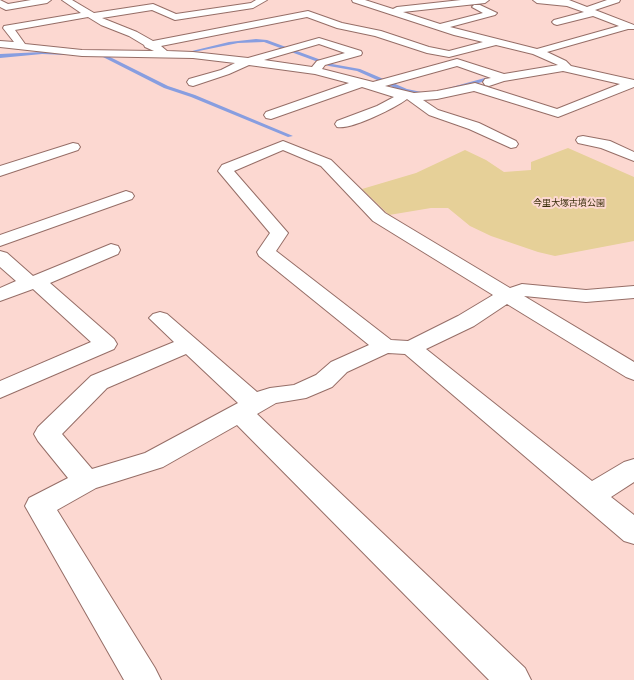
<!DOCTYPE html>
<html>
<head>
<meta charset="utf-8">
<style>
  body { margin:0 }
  canvas { display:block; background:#fcd8d1 }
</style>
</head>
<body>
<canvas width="634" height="680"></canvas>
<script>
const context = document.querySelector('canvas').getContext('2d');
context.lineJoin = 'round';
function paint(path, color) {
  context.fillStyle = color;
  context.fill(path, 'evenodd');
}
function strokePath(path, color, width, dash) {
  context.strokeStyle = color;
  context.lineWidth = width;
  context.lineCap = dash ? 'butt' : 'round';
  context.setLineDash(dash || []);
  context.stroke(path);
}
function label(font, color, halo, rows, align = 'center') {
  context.font = font + ' Rubik,"Noto Sans JP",sans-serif';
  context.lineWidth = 4;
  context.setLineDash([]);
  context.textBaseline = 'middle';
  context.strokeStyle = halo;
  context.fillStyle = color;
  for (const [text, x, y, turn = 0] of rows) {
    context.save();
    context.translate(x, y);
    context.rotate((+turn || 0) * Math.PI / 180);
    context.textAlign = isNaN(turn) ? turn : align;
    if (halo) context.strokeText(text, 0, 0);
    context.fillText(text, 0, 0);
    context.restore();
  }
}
const green = new Path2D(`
  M568,148L634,177V241L555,256L538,252L491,236L470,226L448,208H431L389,215L362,189L416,173L465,150L486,160L504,172L531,170V162Z`);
const stream = new Path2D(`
  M256,39L267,40L332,64L360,69L407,89L431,94L428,96L404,92L357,71L329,66L264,42L238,43L194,52L192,51L229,42Z
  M42,52L68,53L70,54L68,55L42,54L0,58V54Z
  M92,54H104L168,86L195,95L293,136L288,137L191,97L164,88L101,56H90V55Z
  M503,73L505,74V76L444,92L441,90Z`);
const minor = new Path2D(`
  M0,0L8,4L31,0H51L47,3L6,10L0,7Z
  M62,0H72L94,13L153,4L176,14L251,3L256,0H267L253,8L175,20L152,10L102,18L137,32L153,41L308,11L342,23L381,31L429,47L449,51L483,42L454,35L353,2L352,0H365L393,9L397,7L461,0H489L485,3L403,12L440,24L483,13L472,7L474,5H480L497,13L495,15L450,27L537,49L619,26L593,16L557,25L554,24L552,22L554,20L584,12L567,6L537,3L533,0H569L587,7L607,0H620L619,2L595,10L634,25V29H628L547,52L566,61L571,66L634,80V87L558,117L474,91L437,99L423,100L438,110L479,123L516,141L518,144L516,147L511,148L469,129L429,115L407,99C395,108 351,130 337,127L335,124L337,121L377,106L394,97L362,87L271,119L266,118L264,115L266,112L349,83L315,74L249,65L229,74L193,86L189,85L187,82L189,79L221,70L235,63L193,58L82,56L0,47V41L14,42L3,28L4,26L81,13ZM88,17L101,25L129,36L144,45L145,47L154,51L82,50L25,44L15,30ZM307,17L337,28L375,36L427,53L449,57L496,45L533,54L558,65L504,74L457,59L373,82L322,69L325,65L361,55L362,53L361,51L319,38L248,58L193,52L167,51L161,46ZM319,44L345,53L317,61L312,67L264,60ZM457,66L491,78L485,79L483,82L485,85L489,86L504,81L563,71L620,84L557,109L475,83L437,91L414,93L385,86Z
  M583,136L610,141L634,152V161L601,148L578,143L576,140L578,137Z
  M283,141L331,160L385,213L510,288L522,284L586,290L634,286V298L586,302L524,296L634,362V380L626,377L507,304L474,326L426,349L592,481L624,462L634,459V482L611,497L634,515V544L624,541L405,354L388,353L347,372L332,387L306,398L276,403L257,414L525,668L531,680H489L237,425L163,467L96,488L57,510L155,668L161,680H124L25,506L29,498L68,478L38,441L34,434L38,427L91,376L174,342L149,318L153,314L160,312L167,314L257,392L270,388L294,385L316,375L331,362L369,345L259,256L257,252L270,233L218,171L222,165ZM283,150L321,166L373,221L493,295L458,316L408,341L391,340L276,251L288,233L234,171ZM186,354L238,403L145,453L92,469L62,434L107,388Z
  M73,143L78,144L80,147L78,150L0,176V166Z
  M126,191L132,193L134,196L132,199L0,246V235Z
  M111,244L118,246L120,250L118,254L50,283L114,339L117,344L114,349L0,398V381L91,342L33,289L0,301V288L16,281L0,267V251L7,253L33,276Z`);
const farParknames = [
  ["今里大塚古墳公園",569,203]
];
paint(green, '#e6d098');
paint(stream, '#889ee0');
strokePath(minor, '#966e67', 2);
paint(minor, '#fff');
label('9px', '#3a2e0c', '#fcd8d1', farParknames);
</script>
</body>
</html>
